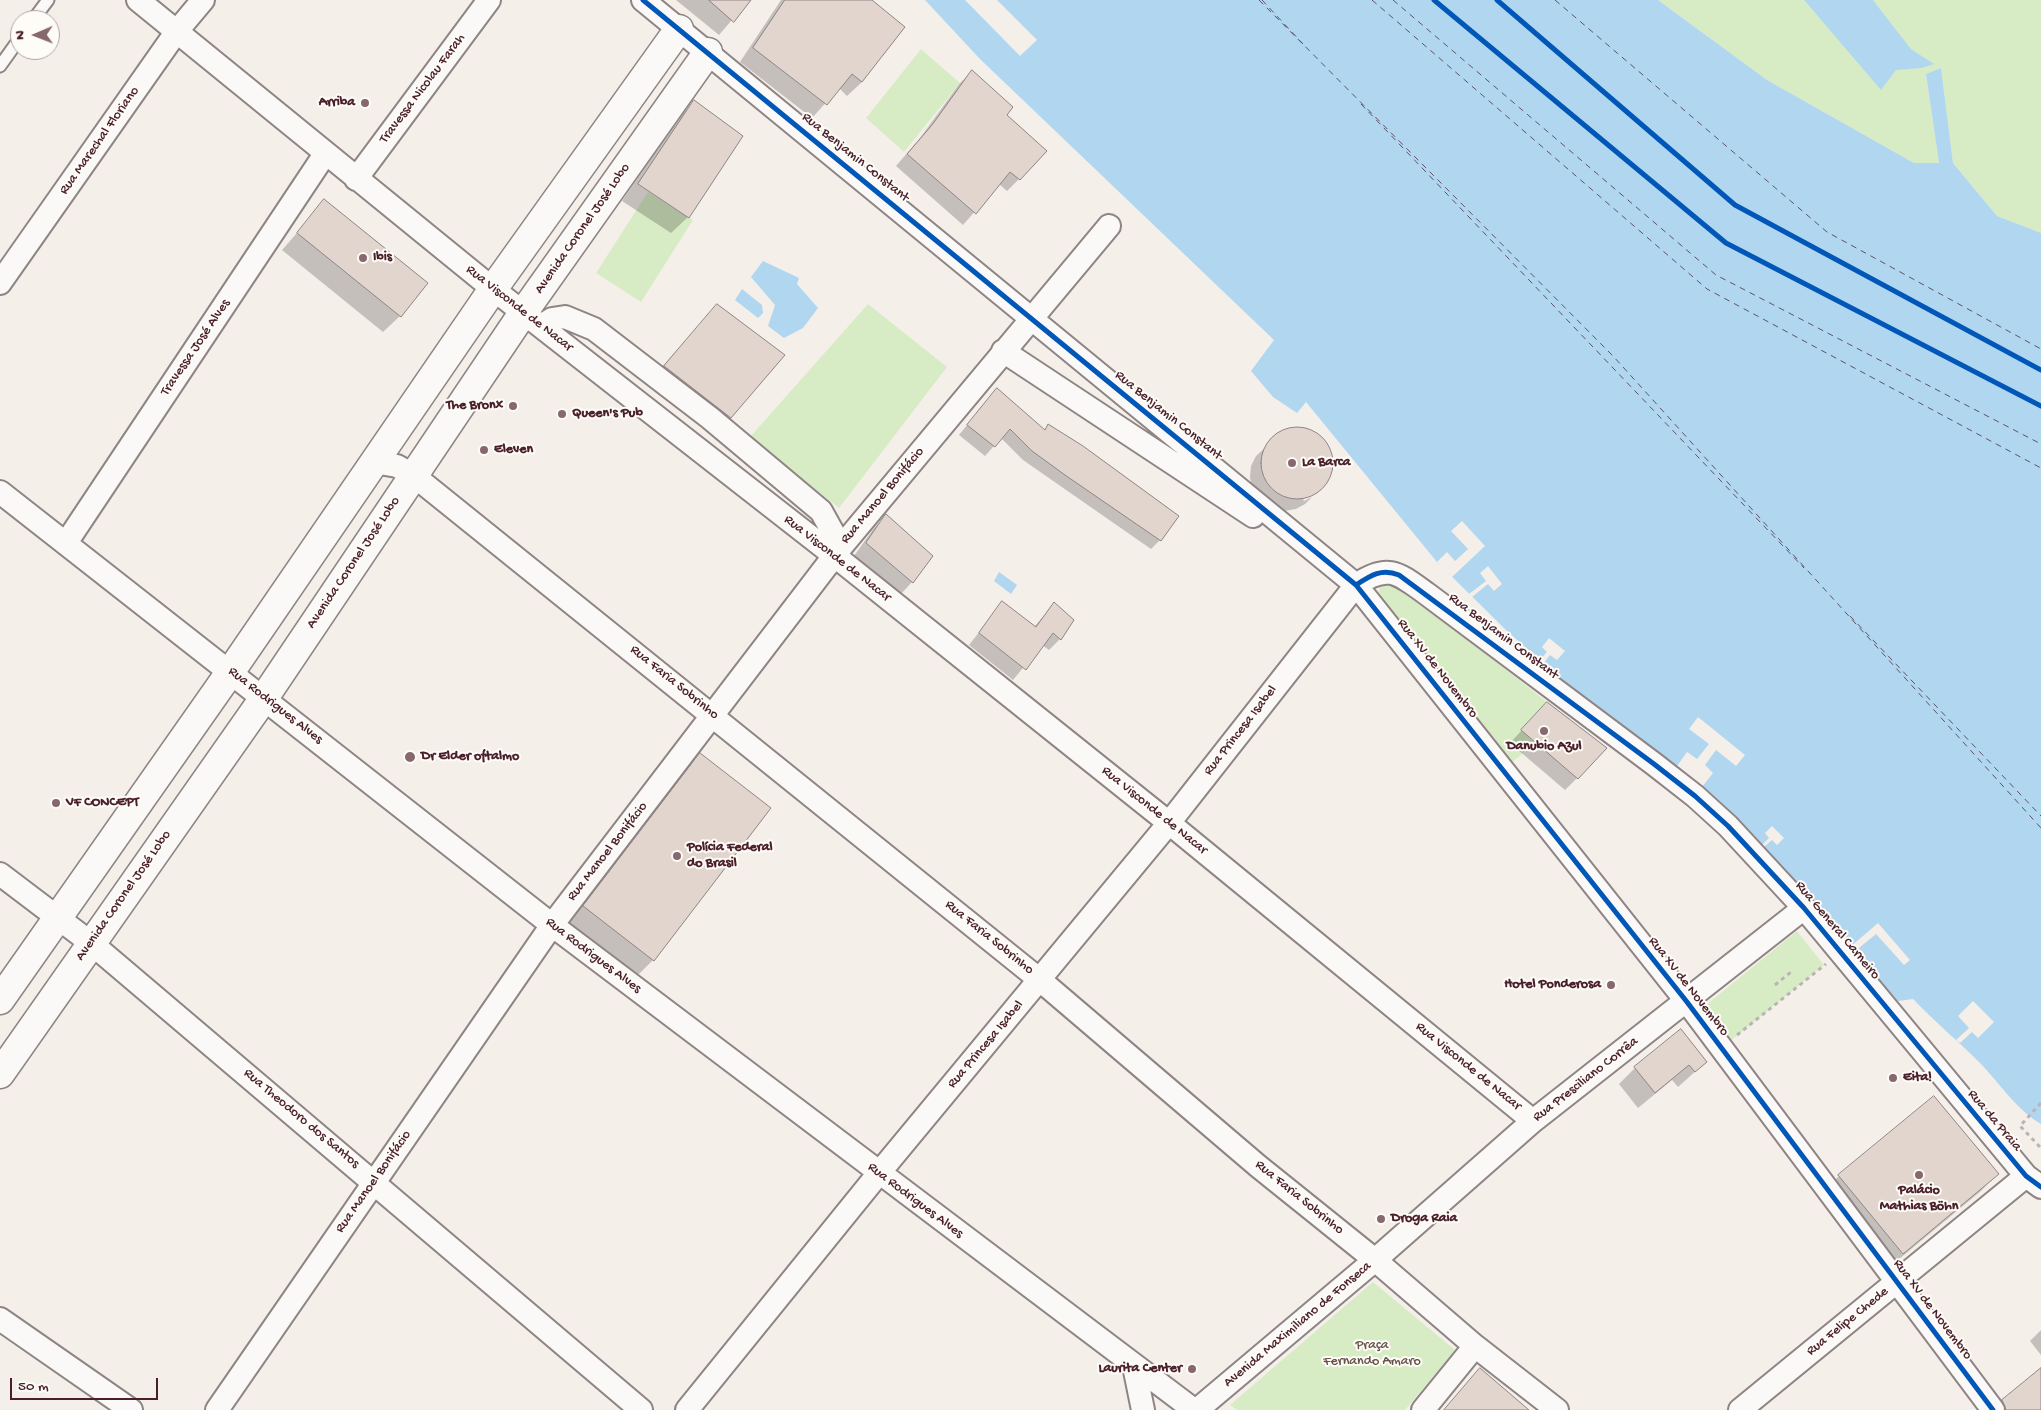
<!DOCTYPE html>
<html>
<head>
<meta charset="utf-8">
<style>
  body { margin:0 }
  #map { position:relative; width:2041px; height:1410px; overflow:hidden; background:#f5efea; font-family:"Gochi Hand",sans-serif }
  canvas { display:block }
  .north { position:absolute; left:10px; top:10px; width:50px; height:50px; box-sizing:border-box; background:#fdfcf7; border:1px solid #b5a4a5; border-radius:50%; rotate:269deg; font-size:14px; font-weight:700; line-height:20px; text-align:center; color:#4a1f2b }
  .north::after { content:''; display:block; margin:auto; width:18px; height:22px; background:#86686e; clip-path:polygon(50% 0,100% 100%,50% 72%,0 100%) }
  .scale { position:absolute; left:10px; top:1378px; width:148px; height:22px; box-sizing:border-box; border:2px solid #4a1f2b; border-top:0; padding-left:6px; font-size:15px; line-height:18px; white-space:nowrap; color:#4a1f2b; -webkit-text-stroke:4px #fdfcf7; paint-order:stroke }
</style>
</head>
<body>
<div id="map">
<canvas width="2041" height="1410"></canvas>
<div class="north">N</div>
<div class="scale">50 m</div>
</div>
<script>
const context = document.querySelector('canvas').getContext('2d');
context.lineJoin = 'round';
function paint(path, color) {
  context.fillStyle = color;
  context.fill(path, 'evenodd');
}
function strokePath(path, color, width, dash) {
  context.strokeStyle = color;
  context.lineWidth = width;
  context.lineCap = dash ? 'butt' : 'round';
  context.setLineDash(dash || []);
  context.stroke(path);
}
function label(font, color, halo, rows, align = 'center') {
  context.font = font + ' "Gochi Hand",sans-serif';
  context.lineWidth = 4;
  context.setLineDash([]);
  context.textBaseline = 'middle';
  context.strokeStyle = halo;
  context.fillStyle = color;
  for (const [text, x, y, turn = 0] of rows) {
    context.save();
    context.translate(x, y);
    context.rotate((+turn || 0) * Math.PI / 180);
    context.textAlign = isNaN(turn) ? turn : align;
    if (halo) context.strokeText(text, 0, 0);
    context.fillText(text, 0, 0);
    context.restore();
  }
}
const green = new Path2D(`
  M1658,0H1804L1881,89L1896,69L1922,68L1933,64L1911,49L1873,0H2041V233L1997,216L1953,163L1941,68L1926,74L1939,163H1914L1767,80Z
  M921,49L960,83L904,152L866,118Z
  M648,192L693,220L641,302L596,273Z
  M868,304L947,367L839,508L750,437Z
  M1394,582L1547,702L1521,730L1535,743L1509,765L1378,594L1381,584Z
  M1797,931L1824,965L1728,1043L1701,1009Z
  M1373,1282L1455,1350L1405,1410H1237L1230,1405Z`);
const water = new Path2D(`
  M925,0H1658L1767,80L1914,163H1939L1926,74L1941,68L1953,163L1997,216L2041,233V1124C2017,1110 2000,1084 1981,1064C1959,1042 1935,1022 1913,999L1898,1001L1817,911L1821,907L1726,808L1702,787L1561,679L1507,631L1437,562L1306,402L1297,413L1273,397L1251,371L1274,340L980,59Z
  M1804,0H1873L1911,49L1934,64L1922,68L1896,70L1881,90Z
  M763,261L799,278L797,284L818,308L803,328L784,338L768,326L775,305L751,277Z
  M742,289L762,305L763,313L758,318L735,300Z
  M999,572L1017,585L1011,594L994,581Z`);
const pier = new Path2D(`
  M965,0H997L1037,40L1020,56Z
  M1462,521L1485,546L1452,577L1437,562L1447,552L1455,561L1468,549L1451,531Z
  M1488,566L1502,584L1494,591L1488,584L1472,597L1469,594L1486,581L1480,573Z
  M1549,638L1565,651L1557,660L1550,655L1543,664L1539,661L1547,652L1542,647Z
  M1698,717L1745,755L1736,766L1716,750L1705,765L1713,773L1702,787L1677,766L1687,752L1697,759L1709,744L1689,729Z
  M1772,826L1784,838L1777,845L1772,840L1764,847L1762,845L1769,838L1765,833Z
  M1878,923L1910,960L1904,965L1876,934L1853,953L1849,948Z
  M1973,1001L1994,1022L1978,1038L1972,1032L1960,1043L1956,1040L1969,1028L1958,1016Z`);
const shadow = new Path2D(`
  M676,0H749L719,35Z
  M781,0H871L903,27L862,82L847,96L839,88L812,118L740,62Z
  M972,72L1006,115L1019,179L1007,191L999,184L963,225L896,166L920,138L960,83Z
  M694,102L688,217L671,233L622,201L678,118Z
  M325,201L400,316L383,332L282,250Z
  M717,306L783,355L714,434L648,383Z
  M988,399L1043,431L1048,426L1160,540L1151,549L1023,460L1001,438L985,456L959,435Z
  M1290,428H1303L1318,435L1326,443L1331,453L1332,466L1329,478L1318,491L1303,499L1304,501L1312,497L1305,504L1296,509L1284,511L1273,509L1252,489L1250,477L1251,466L1256,456L1283,431Z
  M886,516L912,582L900,595L854,556L874,528Z
  M1002,603L1034,627L1054,604L1060,639L1049,650L1042,645L1013,680L969,645Z
  M1535,716L1577,778L1565,790L1510,743Z
  M700,755L653,960L637,976L568,923L684,771Z
  M1706,1062L1678,1087L1672,1080L1638,1108L1619,1084L1635,1068Z
  M1934,1097L1997,1174L1981,1191L1886,1270L1823,1193L1839,1176Z
  M2041,1330V1355L2030,1341Z`);
const ferry = new Path2D(`
  M1259,0L1613,356L2041,828
  M1262,0L1303,44
  M1372,0L1707,289L2041,468
  M1393,0L1716,275L2041,444
  M1434,0L1726,243L2041,406
  M1497,0L1735,205L2041,370
  M1555,0L1827,232L2041,349
  M1361,104L1804,568
  M1850,616L2041,816`);
const building = new Path2D(`
  M709,0H751L734,22Z
  M785,0H872L905,27L862,82L852,74L827,105L753,48Z
  M972,70L1013,107L1007,115L1047,151L1020,180L1010,172L976,214L907,154L932,125Z
  M694,100L743,136L689,218L638,184Z
  M324,199L428,283L401,317L297,233Z
  M717,304L785,355L731,418L664,366Z
  M997,388L1045,430L1048,424L1083,446L1179,516L1161,541L1065,475L1032,451L1010,429L995,447L967,425Z
  M1261 463a36 36 0 1 1 72 0a36 36 0 1 1-72 0Z
  M886,514L933,556L913,583L866,543Z
  M1002,601L1036,627L1054,602L1074,620L1061,640L1053,633L1026,670L979,633Z
  M1547,702L1607,748L1578,779L1521,730Z
  M700,753L771,808L654,961L583,906Z
  M1681,1029L1707,1062L1695,1072L1689,1065L1655,1093L1634,1067Z
  M1934,1096L1999,1174L1903,1254L1838,1175Z
  M1480,1368L1529,1410H1444Z
  M2041,1368V1410H2006L2002,1400Z`);
const path = new Path2D(`
  M1775,985L1791,972
  M1737,1035L1826,964
  M2041,1103L2020,1126L2041,1148`);
const lane = new Path2D(`
  M33,20L48,0
  M0,66L20,38`);
const street = new Path2D(`
  M138,0L493,289L835,556L1169,823L1533,1121
  M643,0L1356,585L1687,1002L1993,1410
  M356,179L489,0
  M0,283L177,31L203,0
  M541,326L552,319L565,317L594,329L710,418L821,511L841,547
  M1003,351L1253,516
  M374,462L397,466L413,475L1040,980L1258,1166L1375,1260L1475,1346L1557,1410
  M0,492L552,925L1194,1410
  M66,543L325,154
  M0,874L91,943L641,1410
  M0,1319L131,1410
  M1134,1366L1143,1410
  M217,1410L552,925L841,547L1109,226
  M687,1410L879,1173L1169,823L1356,585C1388,563 1398,573 1427,594L1654,764L1695,796L1728,826L1804,908L2026,1176L2041,1187
  M1197,1410L1375,1260L1533,1121L1804,908
  M1423,1410L1475,1346
  M1740,1410L2026,1176`);
const secondary = new Path2D(`
  M0,1000L231,671L493,289L679,29
  M0,1074L264,698L523,313L708,52`);
const cycleway = new Path2D(`
  M643,0L1356,585L1687,1002L1993,1410
  M1434,0L1726,243L2041,406
  M1497,0L1735,205L2041,370
  M1356,585C1371,575 1382,568 1399,575L1654,764L1695,796L1728,826L1804,908L2026,1176L2041,1187`);
const markers = [
  [365,103,5,"#86686e"],
  [363,258,5,"#86686e"],
  [513,406,5,"#86686e"],
  [562,414,5,"#86686e"],
  [484,450,5,"#86686e"],
  [1292,463,5,"#86686e"],
  [1544,731,5,"#86686e"],
  [410,757,6,"#86686e"],
  [56,803,5,"#86686e"],
  [677,856,5,"#86686e"],
  [1611,985,5,"#86686e"],
  [1893,1078,5,"#86686e"],
  [1919,1175,5,"#86686e"],
  [1381,1219,5,"#86686e"],
  [1192,1369,5,"#86686e"]
];
const streetNames = [
  ["Travessa Nicolau Farah",423,89,-53],
  ["Rua Marechal Floriano",100,141,-55],
  ["Rua Benjamin Constant",855,158,39],
  ["Avenida Coronel José Lobo",583,229,-55],
  ["Rua Visconde de Nacar",519,309,38],
  ["Travessa José Alves",196,348,-56],
  ["Rua Benjamin Constant",1168,416,39],
  ["Rua Manoel Bonifácio",883,496,-50],
  ["Rua Visconde de Nacar",837,559,38],
  ["Avenida Coronel José Lobo",354,563,-56],
  ["Rua Benjamin Constant",1503,637,37],
  ["Rua XV de Novembro",1437,669,52],
  ["Rua Faria Sobrinho",674,683,39],
  ["Rua Rodrigues Alves",275,706,38],
  ["Rua Princesa Isabel",1241,731,-52],
  ["Rua Visconde de Nacar",1154,811,39],
  ["Rua Manoel Bonifácio",608,852,-52],
  ["Avenida Coronel José Lobo",124,896,-55],
  ["Rua General Carneiro",1837,931,50],
  ["Rua Faria Sobrinho",989,938,39],
  ["Rua Rodrigues Alves",593,956,37],
  ["Rua XV de Novembro",1688,987,52],
  ["Rua Princesa Isabel",986,1045,-50],
  ["Rua Visconde de Nacar",1468,1067,39],
  ["Rua Presciliano Corrêa",1586,1080,-38],
  ["Rua Theodoro dos Santos",301,1119,40],
  ["Rua da Praia",1994,1121,50],
  ["Rua Manoel Bonifácio",374,1182,-55],
  ["Rua Faria Sobrinho",1299,1198,39],
  ["Rua Rodrigues Alves",915,1201,37],
  ["Rua XV de Novembro",1932,1310,53],
  ["Rua Felipe Chede",1848,1322,-39],
  ["Avenida Maximiliano de Fonseca",1298,1325,-40]
];
const poiNames = [
  ["Arriba",355,103,"right"],
  ["Ibis",373,258],
  ["The Bronx",503,406,"right"],
  ["Queen's Pub",572,414],
  ["Eleven",494,450],
  ["La Barca",1302,463],
  ["Danubio Azul",1544,747,"center"],
  ["Dr Elder oftalmo",421,757],
  ["VF CONCEPT",66,803],
  ["Polícia Federal",687,848],
  ["do Brasil",687,864],
  ["Hotel Ponderosa",1601,985,"right"],
  ["Eita!",1903,1078],
  ["Palácio",1919,1191,"center"],
  ["Mathias Böhn",1919,1207,"center"],
  ["Droga Raia",1391,1219],
  ["Laurita Center",1182,1369,"right"]
];
const parkNames = [
  ["Praça",1372,1346],
  ["Fernando Amaro",1372,1362]
];
paint(green, '#d7ecc5');
paint(water, '#b0d6f0');
paint(pier, '#f5efea');
paint(shadow, '#0003');
strokePath(ferry, '#605367', 1, [6, 5]);
paint(building, '#e2d5ce');
strokePath(building, '#8f8484', 1);
strokePath(lane, '#8f8484', 15);
strokePath(street, '#8f8484', 26);
strokePath(secondary, '#8f8484', 31);
strokePath(path, '#bab4b4', 3, [4, 4]);
strokePath(lane, '#faf9f7', 11);
strokePath(street, '#faf9f7', 22);
strokePath(secondary, '#faf9f7', 28);
strokePath(cycleway, '#0057b8', 5);
for (const [x, y, r, color] of markers) {
  const dot = new Path2D();
  dot.arc(x, y, r, 0, 2 * Math.PI);
  context.fillStyle = color;
  context.fill(dot);
  strokePath(dot, '#fdfcf7', 2);
}
label('14px', '#4a1f2b', '#fdfcf7', streetNames);
label('bold 14px', '#4a1f2b', '#fdfcf7', poiNames, 'left');
label('14px', '#67524a', '#fdfcf7', parkNames);
</script>
</body>
</html>
